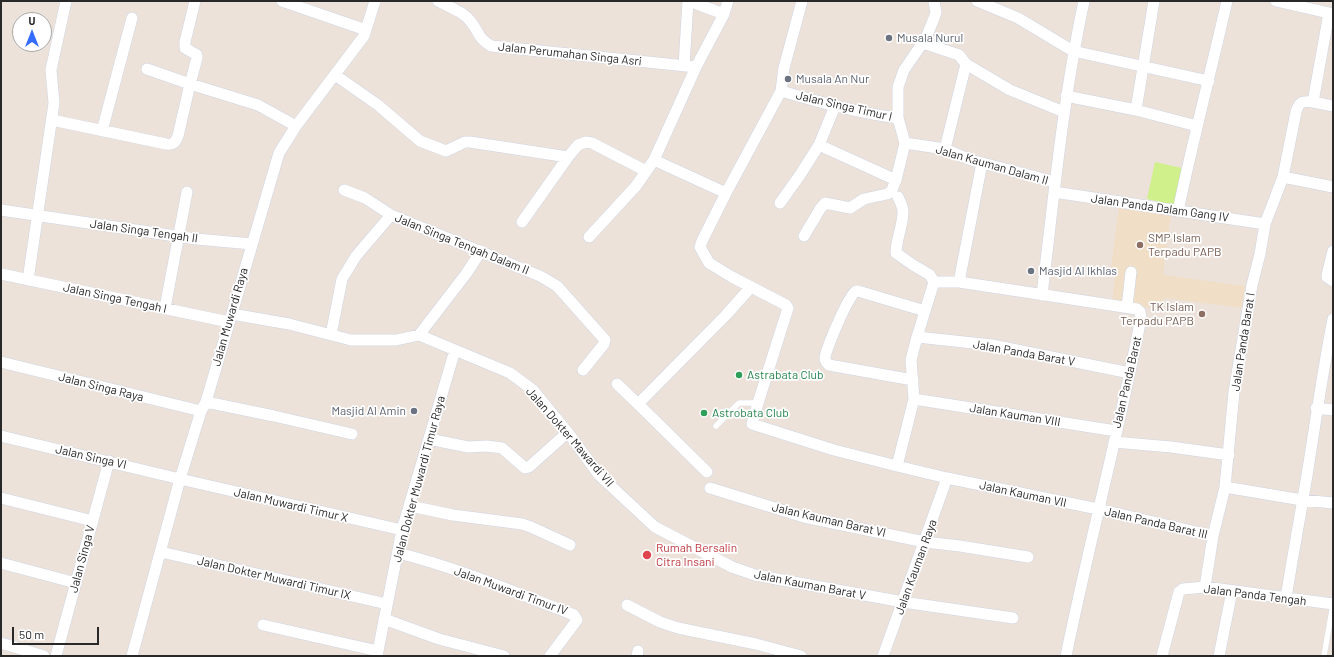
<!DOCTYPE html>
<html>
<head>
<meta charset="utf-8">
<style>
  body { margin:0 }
  #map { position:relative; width:1334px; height:657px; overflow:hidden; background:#ece2d9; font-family:Barlow,sans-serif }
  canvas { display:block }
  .frame { position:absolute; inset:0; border:2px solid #282828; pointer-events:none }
  .north { position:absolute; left:12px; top:12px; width:40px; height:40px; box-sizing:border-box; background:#fff; border:1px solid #a9a9a9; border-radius:50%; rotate:0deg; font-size:11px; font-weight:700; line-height:16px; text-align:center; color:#282828 }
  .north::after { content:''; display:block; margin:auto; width:14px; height:18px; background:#336cff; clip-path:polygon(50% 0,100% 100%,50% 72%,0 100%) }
  .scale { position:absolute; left:12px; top:627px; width:87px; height:18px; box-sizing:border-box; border:2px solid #282828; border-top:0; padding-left:5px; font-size:12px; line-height:14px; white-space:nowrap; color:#282828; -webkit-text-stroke:3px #fff; paint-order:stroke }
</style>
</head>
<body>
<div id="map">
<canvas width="1334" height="657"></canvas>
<div class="frame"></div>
<div class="north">U</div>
<div class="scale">50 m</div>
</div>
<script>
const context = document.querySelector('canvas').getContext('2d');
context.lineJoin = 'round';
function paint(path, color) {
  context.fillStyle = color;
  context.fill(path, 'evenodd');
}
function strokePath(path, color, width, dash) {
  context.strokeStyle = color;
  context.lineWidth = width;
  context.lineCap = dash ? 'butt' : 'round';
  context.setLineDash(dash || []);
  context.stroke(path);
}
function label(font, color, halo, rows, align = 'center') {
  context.font = font + ' Barlow,sans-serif';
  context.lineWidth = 3.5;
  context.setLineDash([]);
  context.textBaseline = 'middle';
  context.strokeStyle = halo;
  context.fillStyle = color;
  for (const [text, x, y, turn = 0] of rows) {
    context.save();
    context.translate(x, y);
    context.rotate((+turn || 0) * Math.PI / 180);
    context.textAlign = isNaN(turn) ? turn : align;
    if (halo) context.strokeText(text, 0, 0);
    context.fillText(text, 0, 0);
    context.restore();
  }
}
const education = new Path2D(`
  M1119,207L1171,214L1163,275L1245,286L1242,308L1164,298L1162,309L1112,303L1115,277L1110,276Z`);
const pitch = new Path2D(`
  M1155,162L1182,168L1174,205L1147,199Z`);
const service = new Path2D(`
  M716,426L739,403H758
  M1324,656L1333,604`);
const minor = new Path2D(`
  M282,1L366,30
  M438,1C449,7 463,11 471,22C480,33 477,37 491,46L696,67
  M689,1L724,14
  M977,1L1018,18L1073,51L1209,81
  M1276,1L1333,14
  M923,43L959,55L966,64L1010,90L1064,112
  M684,66L688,1
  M147,69L190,84L258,105L296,126
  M335,75L378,105L420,141L446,151L465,142H470L568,157
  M781,91C819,102 858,113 898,118
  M1066,96L1136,110L1197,126
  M1313,102L1329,13
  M1136,110L1154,1
  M52,120L166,144C173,145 175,143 178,136L190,84L197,58V55L185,48V42L195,1
  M102,131L132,18
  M905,143L945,149L971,160L1055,182
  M819,145L896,180L905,143L898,118V87L904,70L926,38L936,13L934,1
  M945,149L966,64
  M654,160L726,193L781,91L784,68L802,1
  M1283,177L1333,187
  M344,190L365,198L391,215L540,276L557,286L605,340L604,344L583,370
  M1054,192L1265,224
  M726,193L702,241L700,247L709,263L732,277L786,305L788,308L758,403L752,424L834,450L897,466
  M898,197C900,201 903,207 903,212C903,226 896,239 896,253L913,265L930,275L934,282
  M780,203L800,175L819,145L835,106
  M1,210L196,239L252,244
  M1178,211C1193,140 1211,71 1227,1
  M522,222L568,157L578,145L586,142L592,143L646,171
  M804,236L820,209L825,203L850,208L864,199L887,194L891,192L896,180
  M589,237L636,186L654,160L696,67L724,14L728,1
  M1333,251L1327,275V277L1333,281
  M1,274L229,322
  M28,280L54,103L51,70L66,1
  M934,282H959L1137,309L1140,312L1141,318C1119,432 1089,543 1066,656
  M934,282L917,337L911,360L914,399L897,466L947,478L1098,509L1213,536
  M959,282L982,163
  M1042,295C1054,196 1063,98 1084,1
  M1127,307L1131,272
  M165,308L187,192
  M232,314L289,324L351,340H396L419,335L510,373L533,390L569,434L599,475L655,527L732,567L755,575L903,602L1013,618
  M331,335L342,279L356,256L391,215
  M419,335L466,274L481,251
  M917,337L992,345L1130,373
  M1,362L201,411
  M913,380L829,365C826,362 825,361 825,357C828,345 847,298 856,291H858L925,311
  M617,384L638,404
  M914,399L1116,431
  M206,402L274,416L352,434
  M1316,408L1333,410
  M1,436L180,479L402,530
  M429,439L468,447L487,446L502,448L525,468L529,467L567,433
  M1114,442L1171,447L1229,455
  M707,472L638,404L726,315L751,287
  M1225,487L1302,500L1333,503
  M710,488L804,517L925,542L960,546L1028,557
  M1,498L93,521
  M410,506L453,515L522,524L531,527L570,545
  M161,552L387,604
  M398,553C459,568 516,593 574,615L577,620L550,656
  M1,563L76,583
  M1205,587L1213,536L1225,487L1234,392L1252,285L1260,254L1265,224L1283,177L1296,112C1297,109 1298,105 1301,103C1306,99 1326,105 1333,106
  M1286,598C1293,554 1301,512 1308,469C1316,419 1323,369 1333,319
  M627,605L660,622L678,628L756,644L801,656
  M384,619L439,639L504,656
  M263,625L378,651
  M1,643L44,656
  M56,656L109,461
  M132,656L180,479L201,411L206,402L279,153L296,126L364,36L375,1
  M377,656L402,530L455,350
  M637,656L638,651
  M883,656L947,478
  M1162,656L1179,592L1183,589L1205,587L1333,604
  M1219,656L1232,591`);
const markers = [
  [889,38,4,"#6b7280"],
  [788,79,4,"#6b7280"],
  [1140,245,4,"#8d6e63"],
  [1031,271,4,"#6b7280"],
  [1202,314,4,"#8d6e63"],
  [739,375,4,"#2e9e5b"],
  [414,411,4,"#6b7280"],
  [704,413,4,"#2e9e5b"],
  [647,555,5,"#e0444e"]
];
const worshipNames = [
  ["Musala Nurul",897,38],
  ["Musala An Nur",796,79],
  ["Masjid Al Ikhlas",1039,271],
  ["Masjid Al Amin",406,411,"right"]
];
const streetNames = [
  ["Jalan Perumahan Singa Asri",570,54,6],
  ["Jalan Singa Timur I",844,106,13],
  ["Jalan Kauman Dalam II",992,165,16],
  ["Jalan Panda Dalam Gang IV",1160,208,8],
  ["Jalan Singa Tengah II",144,231,8],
  ["Jalan Singa Tengah Dalam II",462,244,22],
  ["Jalan Singa Tengah I",115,298,12],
  ["Jalan Muwardi Raya",230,317,-74],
  ["Jalan Panda Barat I",1243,342,-81],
  ["Jalan Panda Barat V",1024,353,10],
  ["Jalan Panda Barat",1127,382,-77],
  ["Jalan Singa Raya",101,387,14],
  ["Jalan Kauman VIII",1015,415,9],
  ["Jalan Dokter Mawardi VII",570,437,49],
  ["Jalan Singa VI",91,457,13],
  ["Jalan Dokter Muwardi Timur Raya",419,479,-75],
  ["Jalan Kauman VII",1023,494,12],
  ["Jalan Muwardi Timur X",291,505,13],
  ["Jalan Kauman Barat VI",829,520,13],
  ["Jalan Panda Barat III",1156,523,13],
  ["Jalan Singa V",82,559,-75],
  ["Jalan Kauman Raya",916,567,-70],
  ["Jalan Dokter Muwardi Timur IX",274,578,13],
  ["Jalan Kauman Barat V",810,585,11],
  ["Jalan Muwardi Timur IV",511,591,20],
  ["Jalan Panda Tengah",1255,595,7]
];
const educationNames = [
  ["SMP Islam",1148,238],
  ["Terpadu PAPB",1148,252],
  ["TK Islam",1194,307,"right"],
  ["Terpadu PAPB",1194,321,"right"]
];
const leisureNames = [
  ["Astrabata Club",747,375],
  ["Astrobata Club",712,413]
];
const healthNames = [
  ["Rumah Bersalin",656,548],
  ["Citra Insani",656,562]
];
paint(education, '#f0dec6');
paint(pitch, '#cff08b');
strokePath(service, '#ced4e3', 6);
strokePath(minor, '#ced4e3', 12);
strokePath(service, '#fff', 5.5);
strokePath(minor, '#fff', 11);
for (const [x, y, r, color] of markers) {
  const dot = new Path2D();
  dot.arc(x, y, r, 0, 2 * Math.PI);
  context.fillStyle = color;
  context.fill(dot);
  strokePath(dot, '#fff', 1.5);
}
label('12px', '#5b616d', '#fff', worshipNames, 'left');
label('12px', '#282828', '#fff', streetNames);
label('12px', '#785e54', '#fff', educationNames, 'left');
label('12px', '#27864d', '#fff', leisureNames, 'left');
label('12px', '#be3a42', '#fff', healthNames, 'left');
</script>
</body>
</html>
